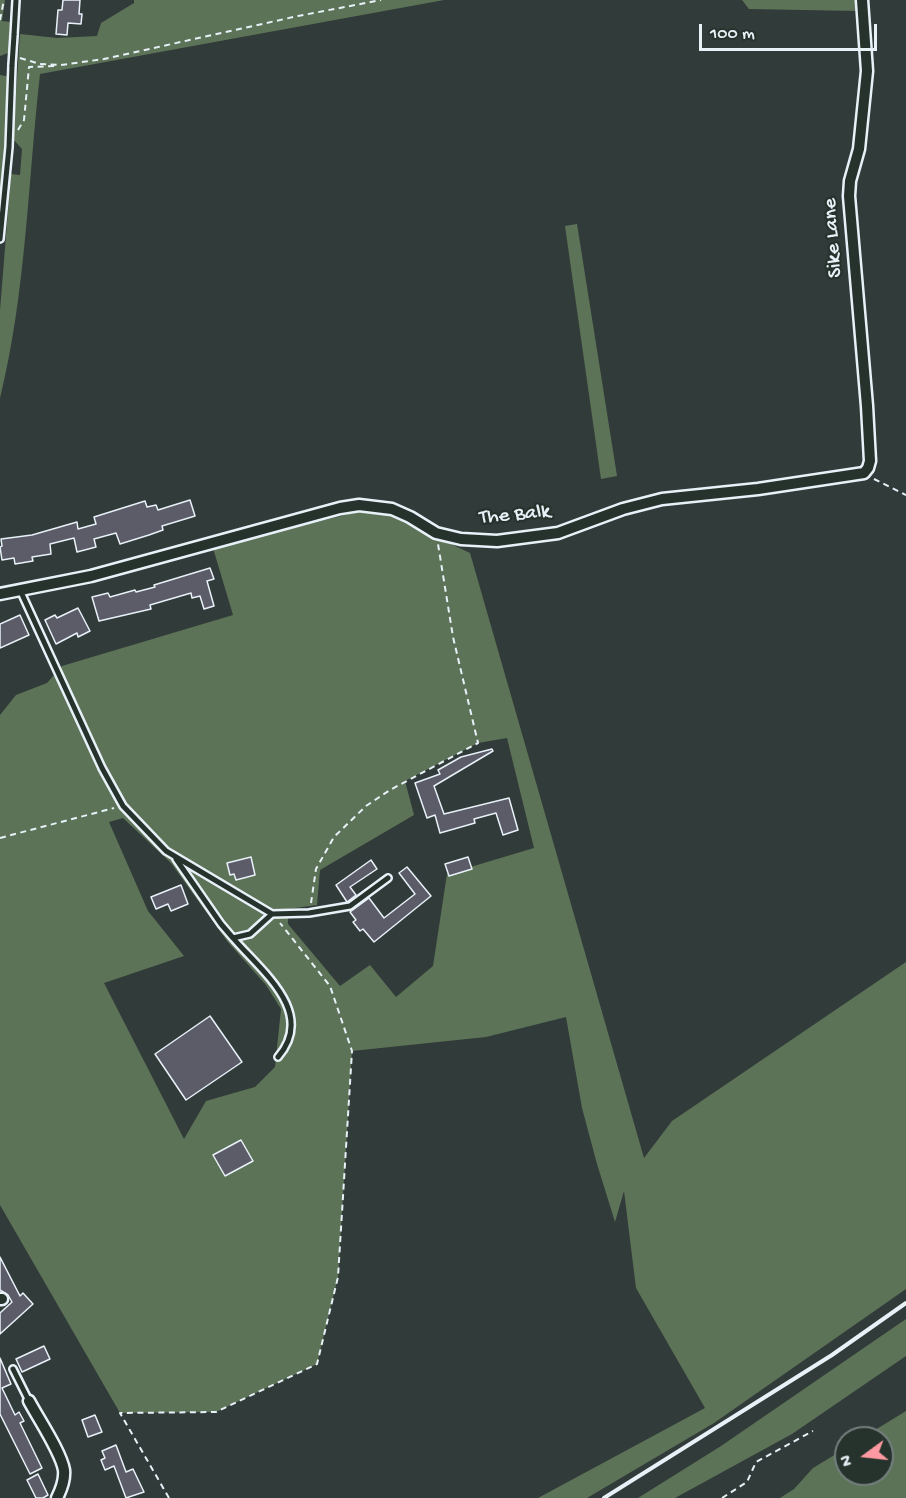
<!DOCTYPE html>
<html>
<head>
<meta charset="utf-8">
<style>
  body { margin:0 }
  #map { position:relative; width:906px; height:1498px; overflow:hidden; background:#313b39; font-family:"Gochi Hand",sans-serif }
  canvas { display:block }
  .north { position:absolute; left:834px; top:1426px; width:60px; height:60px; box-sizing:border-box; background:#26332d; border:2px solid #747f7e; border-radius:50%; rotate:255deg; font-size:16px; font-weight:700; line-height:24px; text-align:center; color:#e8f1f8 }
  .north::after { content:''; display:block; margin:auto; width:21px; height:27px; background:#ff9aa2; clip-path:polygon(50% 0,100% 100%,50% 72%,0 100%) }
  .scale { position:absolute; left:699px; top:24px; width:178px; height:27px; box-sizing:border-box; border:3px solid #e8f1f8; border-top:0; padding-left:8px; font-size:18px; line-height:21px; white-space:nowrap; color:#e8f1f8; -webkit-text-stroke:4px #26332d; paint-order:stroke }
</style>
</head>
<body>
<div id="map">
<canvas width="906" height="1498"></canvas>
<div class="north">N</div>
<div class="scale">100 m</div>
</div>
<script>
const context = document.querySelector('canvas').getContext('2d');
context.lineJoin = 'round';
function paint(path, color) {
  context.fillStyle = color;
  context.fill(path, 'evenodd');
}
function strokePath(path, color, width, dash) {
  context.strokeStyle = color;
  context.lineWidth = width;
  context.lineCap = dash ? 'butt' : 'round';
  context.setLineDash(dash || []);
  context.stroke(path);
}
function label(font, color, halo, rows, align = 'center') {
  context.font = font + ' "Gochi Hand",sans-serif';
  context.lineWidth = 4.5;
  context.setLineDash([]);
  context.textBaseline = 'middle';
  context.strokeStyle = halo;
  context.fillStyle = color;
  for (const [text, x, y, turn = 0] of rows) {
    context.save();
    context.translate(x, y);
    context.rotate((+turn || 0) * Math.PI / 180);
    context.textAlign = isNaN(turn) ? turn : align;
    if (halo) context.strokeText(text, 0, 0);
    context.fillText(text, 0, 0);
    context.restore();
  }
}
const green = new Path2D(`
  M0,0H5L2,21L10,22L8,53L0,56Z
  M134,0H444L40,74C28,181 26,293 0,398V310L11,174L20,175L22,149L13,139L20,34L57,38L97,36L101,23L134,3Z
  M742,0H866L858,11L749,9Z
  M0,75L11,77L9,147L0,216Z
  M577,224L617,476L601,479L565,226Z
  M361,511L390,515L470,553L644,1158L672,1121L906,962V1289L714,1423L587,1498H538L705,1408L636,1288L624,1191L615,1222L597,1164L582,1108L566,1017L486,1037L352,1051L338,1277L317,1364L216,1412L120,1413L0,1205V715L16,695L47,683L62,666L233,615L213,548ZM507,738L534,848L447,874L433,966L396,997L370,965L340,986L288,924V909L317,905L320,870L414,815L405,781L478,743ZM123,818L171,863L227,941L266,985L281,1009L275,1067L255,1087L206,1101L184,1139L104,983L184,956L148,911L109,822Z
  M906,1319V1356L792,1434L675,1498H638L721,1446Z
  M906,1411V1498H780L794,1489L813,1468L846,1448V1474H882V1438H862Z`);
const building = new Path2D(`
  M63,0H80L79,14H82L81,24L68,23L67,35L56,34L58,10H62Z
  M190,500L195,516L162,526L163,530L149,535L120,544L116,533L94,539L96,547L77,552L74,538L50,544L51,554L32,557L33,561L15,564L14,558L2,560L0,547L2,546L1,539L32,535L77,522L78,529L96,524L94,517L145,501L147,507L156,505L158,510Z
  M210,568L214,579L207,581L214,606L204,609L200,596L192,598L191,593L150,605L151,609L99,621L92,597L108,593L110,597L135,590L136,592L155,587L154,585Z
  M78,608L90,631L78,637L77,633L56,644L45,620L55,615L57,618Z
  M20,615L29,635L0,648V624Z
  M492,749L493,751L434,786L444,814L509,798L518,830L503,835L496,813L474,819L475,823L440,833L435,815L427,818L415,783L440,774L438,770L461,757Z
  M251,857L255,875L236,880L234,874L230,875L227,863Z
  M468,857L472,869L449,876L445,864Z
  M371,860L377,869L350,887L356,895L347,902L336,885Z
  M407,867L431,896L374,942L363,929L360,931L353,922L356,920L350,912L369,898L384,918L415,894L399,873Z
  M181,885L188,904L171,911L168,904L156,909L151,897Z
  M210,1016L242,1062L186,1100L155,1054Z
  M241,1140L253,1161L225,1176L213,1155Z
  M0,1257L20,1296L23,1293L33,1304L0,1334V1313L12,1302L8,1295L0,1290Z
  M44,1346L50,1359L22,1372L16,1359Z
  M0,1358L11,1384L2,1388L15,1415L19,1412L24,1421L20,1423L42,1468L30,1474L0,1414Z
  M95,1415L102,1432L88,1437L82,1420Z
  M116,1445L126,1472L133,1469L144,1492L126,1498L114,1466L105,1470L101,1460L105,1458L102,1451Z
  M38,1474L48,1495L43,1498H36L27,1480Z`);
const path = new Path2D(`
  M0,20L4,0
  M20,58L40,64L61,65L104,59L298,16L381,0
  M18,130L24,120L29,67L56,66
  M874,479L906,495
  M0,838L114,808
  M311,903L316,869L334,837L366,806L390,790L478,743L453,637L438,544
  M169,1498L120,1413L216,1412L317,1364L338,1277L352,1051L330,986L280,923
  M722,1498L747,1482L756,1462L813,1431`);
const service = new Path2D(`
  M14,35L16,0
  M0,239L9,147L12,65
  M20,590L102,768L123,806L166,851L272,914L309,913L350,906L388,878
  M176,859L221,924L233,938L250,934L272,914
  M233,938C260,970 317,1012 278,1057
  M13,1369L29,1401`);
const minor = new Path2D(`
  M0,594L91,576L340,508L359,505L392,509L410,517L436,533L461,539L497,541L558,533L623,509L662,499L758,489L864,473L868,468L870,461L867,406L849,196L850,181L859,149L867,71L862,0
  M0,1299H2
  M29,1401C38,1418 61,1452 64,1470C65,1479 61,1490 57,1498`);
const rail = new Path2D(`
  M604,1498L832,1355L906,1303`);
const serviceBridge = new Path2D(`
  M12,65L14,35`);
const streetNames = [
  ["Sike Lane",834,238,-94],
  ["The Balk",515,516,-5]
];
paint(green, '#5d7358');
paint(building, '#5c5c69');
strokePath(building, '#e8f1f8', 1.5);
strokePath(service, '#e8f1f8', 10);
strokePath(minor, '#e8f1f8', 15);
strokePath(path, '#e8f1f8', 2, [6, 4.5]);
strokePath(service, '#26332d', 5);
strokePath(minor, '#26332d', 10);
strokePath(rail, '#e8f1f8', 4);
strokePath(serviceBridge, '#e8f1f8', 10, []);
strokePath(serviceBridge, '#26332d', 5);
label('21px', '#e8f1f8', '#26332d', streetNames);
</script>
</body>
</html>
